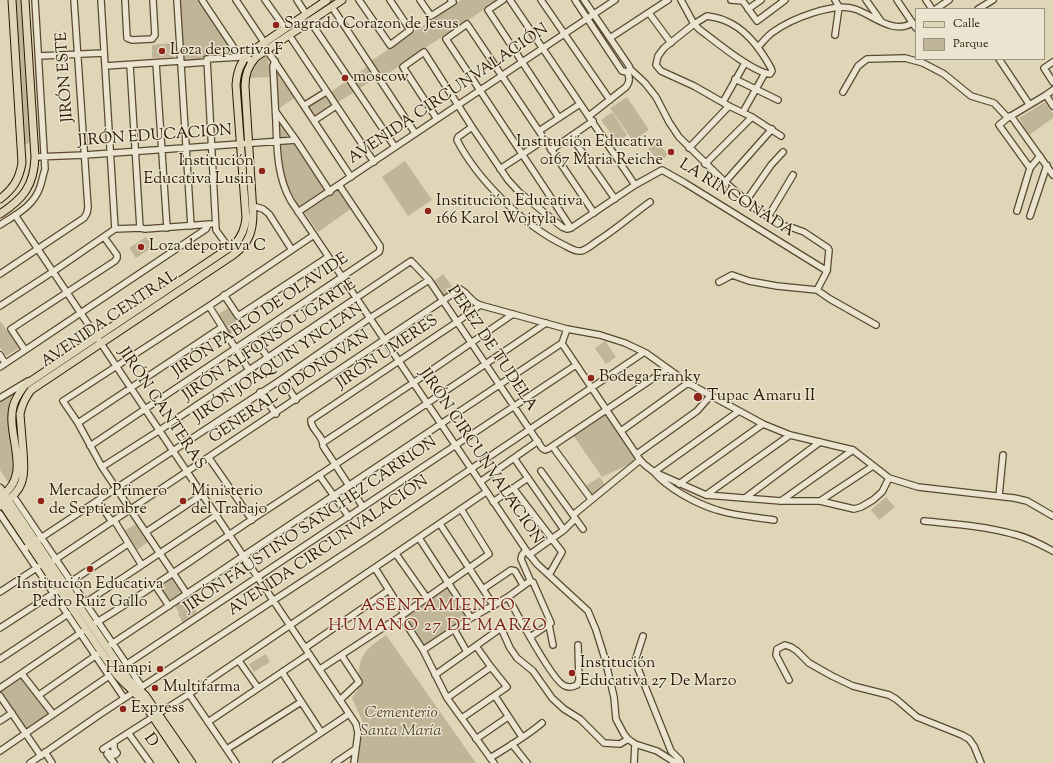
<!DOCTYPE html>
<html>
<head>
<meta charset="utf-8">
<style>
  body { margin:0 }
  #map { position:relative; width:1053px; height:763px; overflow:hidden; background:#dfd5b7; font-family:"Sorts Mill Goudy",serif }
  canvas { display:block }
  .legend { position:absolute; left:915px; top:8px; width:130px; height:52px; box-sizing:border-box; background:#eae4d0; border:1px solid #9e937e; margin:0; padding:5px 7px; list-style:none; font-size:12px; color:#2c1902 }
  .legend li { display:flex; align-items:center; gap:8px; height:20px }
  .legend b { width:20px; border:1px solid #9e937e }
</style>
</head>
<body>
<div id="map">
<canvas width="1053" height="763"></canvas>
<ul class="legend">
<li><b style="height:5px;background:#dfd5b7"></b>Calle</li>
<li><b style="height:11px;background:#c1b598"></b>Parque</li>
</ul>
</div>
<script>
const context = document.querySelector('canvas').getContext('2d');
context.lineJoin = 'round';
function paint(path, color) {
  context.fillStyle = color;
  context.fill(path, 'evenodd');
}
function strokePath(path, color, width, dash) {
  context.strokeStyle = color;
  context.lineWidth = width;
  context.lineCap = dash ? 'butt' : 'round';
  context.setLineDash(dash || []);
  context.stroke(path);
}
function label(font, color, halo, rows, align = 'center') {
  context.font = font + ' "Sorts Mill Goudy",serif';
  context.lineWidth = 3;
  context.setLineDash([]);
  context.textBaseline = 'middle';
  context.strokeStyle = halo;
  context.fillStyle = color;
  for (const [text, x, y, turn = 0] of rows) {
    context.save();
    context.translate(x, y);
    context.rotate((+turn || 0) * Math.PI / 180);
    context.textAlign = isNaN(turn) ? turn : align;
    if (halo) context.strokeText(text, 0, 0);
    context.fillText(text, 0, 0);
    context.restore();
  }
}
const green = new Path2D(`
  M15,0H21L30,142L24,146Z
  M178,0H201L237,56L206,61L182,63Z
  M330,0H337L253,57L251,55Z
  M461,0H499L425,48L424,51L382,77L371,61Z
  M172,43L173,57L152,58V45Z
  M267,55L271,77L248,78L252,67Z
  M243,63L247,65L246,136L241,137L238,82Z
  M370,65L377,77L359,89L351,77Z
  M276,67L296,97L278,109L275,68Z
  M348,80L355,92L336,103L329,93Z
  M326,94L334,106L316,118L308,106Z
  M627,97L649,130L633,141L610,108Z
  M1045,102L1053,114V118L1029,135L1019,118Z
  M612,112L627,135L617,142L601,120Z
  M279,119L290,137L280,138Z
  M280,142H295L327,190L300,209L284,180Z
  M656,142L668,154L661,162L648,149Z
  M246,149L251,215L250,229L241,246L198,275L195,274L243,237L242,150Z
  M405,161L432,200L408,216L382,177Z
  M339,189L352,208L318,232L304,212Z
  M146,237L153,247L136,258L129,248Z
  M443,274L455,290L445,298L433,282Z
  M188,277L190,280L103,338L101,335Z
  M228,308L241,327L229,334L217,315Z
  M0,322H1L19,348L6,356L0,347Z
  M605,341L616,357L606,364L595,348Z
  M40,377L42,379L21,399L23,473L16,489L14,486L15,412C20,394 25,388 40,377Z
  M22,385L14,400L15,471L9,484L0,470V400Z
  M606,413L636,460L634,462L602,477L573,435Z
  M600,477L606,487L590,496L584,487Z
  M886,497L895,507L879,520L871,510Z
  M136,524L148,542L137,550L124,531Z
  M173,574L185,594L170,604L157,585Z
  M449,586L467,616L424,646L404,616Z
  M187,596L197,612L183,623L178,614L179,613L174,604Z
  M386,635L476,763H359L358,754L364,725L352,698L360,687C356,658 363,651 386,635Z
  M266,654L270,662L254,672L249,664Z
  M22,676L49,712V714L26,729L0,691Z`);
const minor = new Path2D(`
  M101,0L115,229
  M125,0L127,38L132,40L152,39L155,35L153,0
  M177,0L191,226
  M202,0L240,57H245L252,61
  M236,0L264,42
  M265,0L285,28
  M297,0L306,14
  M359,0L390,45L410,30L390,0
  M420,0L431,16L453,2L451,0
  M503,0L488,10L559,118
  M510,0L635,185
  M541,0L610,100
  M575,0L622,71L627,72
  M584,0L629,66L630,69L627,72C630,77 630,82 626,87L589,116
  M681,0L694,24L699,29C715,41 752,72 770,74L772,71L771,68C761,50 746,29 726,21C720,18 713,17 707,16L694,24L664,48L658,56L656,65L661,71L694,86L729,106L752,117L781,136
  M731,0L743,1
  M742,0L757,21L785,0
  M866,0L881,21
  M897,0L916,28
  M926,0L932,9
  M332,7L415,133
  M748,9L761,0
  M936,9L949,0
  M978,9L993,0
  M649,13L671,43
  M310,21L395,147
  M289,35L374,162
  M835,35L839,7L835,0
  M610,38L668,0
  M758,47C763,42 767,36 773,32C791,19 833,2 855,9C873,15 893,35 912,23
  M267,50L351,177
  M39,56L104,53
  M999,59L1029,104
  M275,61L273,66C274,85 275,103 276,122C277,149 277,177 291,201L526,550L537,564L588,611L596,630L605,659L614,697L616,719L624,734L628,739L635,744L657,751L676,763
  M1053,62L1044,68L1053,82
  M156,63L167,228
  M181,64L207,62
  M130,65L140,228
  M105,66L181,61
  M630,69L645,83L656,97L669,122L679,137L725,182L757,210L768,217L784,226L793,228L804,232L828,248L829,250L827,271L817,290
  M735,79L778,100
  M843,92L858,66L867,59L905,58L923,63L944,74L971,96L994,103L1008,118
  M1046,95L1053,90
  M723,102L745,63
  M305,105L326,92
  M1053,106L1046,95L1011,116L1053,175
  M276,112L296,140
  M743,112L765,73
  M1010,116L999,125L1030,168
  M437,119L403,67L424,52L472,127L508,180L519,192L562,227L567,229L571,228
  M315,120L336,106
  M472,127L458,137L457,140C477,179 524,226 564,245C568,247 575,252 581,251C586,250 592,245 596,242C615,230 632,215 650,202
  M539,131L580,104
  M571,136L615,199
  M689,148L729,106
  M551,150L593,121
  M35,157L85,155L296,140L330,192
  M705,164L752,117
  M500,169L544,140
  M725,182L772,129
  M746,201L771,165L783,152
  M253,206L263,209L269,214L292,250
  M1017,211L1030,168L1040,156
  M298,212L615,0
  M15,215L356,724L358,733L354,763
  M1030,216L1047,165
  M768,217L793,175
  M0,225C15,215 34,206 40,187C42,181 43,175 45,169L35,0
  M571,228L446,39L467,24L594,213
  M571,228L635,185L662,170L685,183L827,271
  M115,229L140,228L145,229L211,224
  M229,248L216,230L207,59L240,57
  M0,274L84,218L87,213L88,207L74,0
  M719,282L732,275L749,281L777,286L817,290L830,299L876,325
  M224,295L238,316L328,257
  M0,306L54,271L115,229
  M209,306L249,370
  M567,329L562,343L563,345L640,460L645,465L654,472L706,495L781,501H820L854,509L861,507L873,500L882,492L889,478
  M254,337L268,358
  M25,350L11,329L115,261L117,258V255L104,237
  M0,355L5,363
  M0,367L206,229L208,225
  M282,379L296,400
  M260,392L276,414
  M0,398L28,381
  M739,411L654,472C667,488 697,504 717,510C735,516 755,517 774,520
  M78,423L222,327
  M621,431L688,383
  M324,442L413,383L513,314
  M90,446L379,252L380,249V246L339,185
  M555,450L591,499
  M637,454L697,411L711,395
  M209,458L252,520
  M514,458L564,530
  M102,467L160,430L411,261L429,280L542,448L545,450L548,449L667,369
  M541,471L583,529
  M319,475L349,517
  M480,482L538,441
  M679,484L763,424
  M513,488L562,552L549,575
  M706,495L790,435
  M999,496L1003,455
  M745,498L820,442
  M16,500L142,687
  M98,501L112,522
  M781,501L853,450
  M820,501L873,466
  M493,502L528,478
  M363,507L323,446C324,436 310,429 311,420L457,322L480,305
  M0,514L124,698
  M573,515L640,460
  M114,520L141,564
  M924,521C954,524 984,526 1013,534C1027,537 1040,544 1053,551
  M440,524L494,606
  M146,532L203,494
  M419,538L471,618
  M24,549L282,379L370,318L429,280
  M526,550L522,555L521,559L531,582
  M396,554L427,598
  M529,555L564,530L575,519
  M50,563L460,289C469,294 470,301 480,305L567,329L600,335L625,343L646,353L688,383L763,424L790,435L853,450L889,478L918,487L1014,498L1027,501L1053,516
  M375,568L404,614
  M69,583L128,544
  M155,585L169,606
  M483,589L511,570L515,571L523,585
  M0,592L38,567
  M187,594L102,467L78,423L63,401L209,306L314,235
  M508,597C516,612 553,682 565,686C570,688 573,687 577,685L579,680L578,645
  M82,605L217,515
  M401,616L423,650L447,698L494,763
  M92,625C148,592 200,554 254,518C352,454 449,389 546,323
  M549,625L553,645
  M0,628L57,591
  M454,629L467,652
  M643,636L635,661L671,751L680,760L681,763
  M107,647L562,343
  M305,648L389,590
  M423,650L471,618L508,597L530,581L533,582L551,623L530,637
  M0,659L68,614
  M239,661L258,688
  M121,668L576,365
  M320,669L404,614L489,554L461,509
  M282,672L321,732
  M22,674L53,714
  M435,675L501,628L510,648L517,658L533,671L552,698L564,709L580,719L604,743L620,744L628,739
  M789,680L776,655L777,649L785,645L791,647L797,651L809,663L832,676L853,686L889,695L896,699L917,717L962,735L969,739L974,746L981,763
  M0,688L82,632
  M189,694L236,763
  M39,695L98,654
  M0,696L41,756
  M495,696L522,737
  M447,698L491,667
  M340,700L359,682L342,656
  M462,718L507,687L491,667L476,646
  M0,721L12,713
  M208,722L309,654
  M129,734L150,763
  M476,739L508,717
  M512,744L527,763
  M103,749L189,694L486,492
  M227,749L301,702
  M0,751L109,676
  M45,752L52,763
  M490,758C508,747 527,736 542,723
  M30,763L99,715L370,537L643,353
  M114,763L107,754L108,752L115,755L117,753L114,749V743
  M276,763L349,714
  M335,763L354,750
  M634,763L635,744`);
const major = new Path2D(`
  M0,199C13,189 19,180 22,163L12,0
  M0,214C23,199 34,186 35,157L25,0
  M0,488L118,664L129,680L145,695L192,763
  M0,497C34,475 6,437 13,407C15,398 20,392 25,385L235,244C242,236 245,229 246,218L236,85C237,72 240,63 249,53L327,0
  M1,502L116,674C125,685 137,693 145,705L184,763
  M0,506C25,490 25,478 23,451C22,439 21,426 20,414C22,404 25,398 31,390L233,255C249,244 253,231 253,213L245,86C245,74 248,66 256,57L342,0`);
const markers = [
  [276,25,4,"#8f2418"],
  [162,51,4,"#8f2418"],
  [345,78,4,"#8f2418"],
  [671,152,4,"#8f2418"],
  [262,171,4,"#8f2418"],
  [428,211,4,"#8f2418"],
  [141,247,4,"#8f2418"],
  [591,378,4,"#8f2418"],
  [698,397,5,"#8f2418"],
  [41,501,4,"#8f2418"],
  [183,501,4,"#8f2418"],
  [90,569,4,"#8f2418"],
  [160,669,4,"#8f2418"],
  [572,673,4,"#8f2418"],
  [155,688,4,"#8f2418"],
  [123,709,4,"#8f2418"]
];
const poiNames = [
  ["Sagrado Corazon de Jesus",284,25],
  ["Loza deportiva F",170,51],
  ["moscow",353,78],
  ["Institución Educativa",663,143,"right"],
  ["0167 Maria Reiche",663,161,"right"],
  ["Institución",254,162,"right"],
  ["Educativa Lusin",254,180,"right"],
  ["Institución Educativa",436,202],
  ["166 Karol Wojtyla",436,220],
  ["Loza deportiva C",149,247],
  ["Bodega Franky",599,378],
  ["Tupac Amaru II",707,397],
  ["Mercado Primero",49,492],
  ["de Septiembre",49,510],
  ["Ministerio",191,492],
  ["del Trabajo",191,510],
  ["Institución Educativa",90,585,"center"],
  ["Pedro Ruiz Gallo",90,603,"center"],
  ["Institución",580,664],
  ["Educativa 27 De Marzo",580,682],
  ["Hampi",152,669,"right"],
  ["Multifarma",163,688],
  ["Express",131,709]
];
const streetNames = [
  ["JIRÓN ESTE",66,77,-94],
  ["AVENIDA CIRCUNVALACIÓN",449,95,-34],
  ["JIRÓN EDUCACION",155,137,-4],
  ["LA RINCONADA",736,199,32],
  ["JIRÓN PABLO DE OLAVIDE",261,316,-34],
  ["AVENIDA CENTRAL",110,320,-34],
  ["JIRÓN ALFONSO UGARTE",270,341,-34],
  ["PEREZ DE TUDELA",491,349,56],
  ["JIRÓN UMERES",388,353,-34],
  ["JIRÓN JOAQUIN YNCLAN",279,364,-34],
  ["GENERAL O'DONOVAN",290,388,-34],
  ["JIRÓN CANTERAS",161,409,56],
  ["JIRÓN CIRCUNVALACION",480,457,56],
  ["JIRÓN FAUSTINO SANCHEZ CARRION",311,526,-34],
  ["AVENIDA CIRCUNVALACIÓN",329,547,-34],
  ["D",150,741,54]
];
const parkNames = [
  ["Cementerio",401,714],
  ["Santa María",401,732]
];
const neighbourhoodNames = [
  ["ASENTAMIENTO",438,607],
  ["HUMANO 27 DE MARZO",438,627]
];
paint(green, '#c1b598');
strokePath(minor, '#59482f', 8);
strokePath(major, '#2c1902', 9);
strokePath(minor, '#eae4d0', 5.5);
strokePath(major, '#dfd5b7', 7);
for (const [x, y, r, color] of markers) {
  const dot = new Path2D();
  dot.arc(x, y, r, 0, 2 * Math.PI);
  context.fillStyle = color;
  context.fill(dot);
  strokePath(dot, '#eae4d0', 1.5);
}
label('16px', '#2c1902', '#eae4d0', poiNames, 'left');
label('16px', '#2c1902', '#eae4d0', streetNames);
label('italic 16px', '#59482f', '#eae4d0', parkNames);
context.letterSpacing = '1px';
label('17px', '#7a1f14', '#eae4d0', neighbourhoodNames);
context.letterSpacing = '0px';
</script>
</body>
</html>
